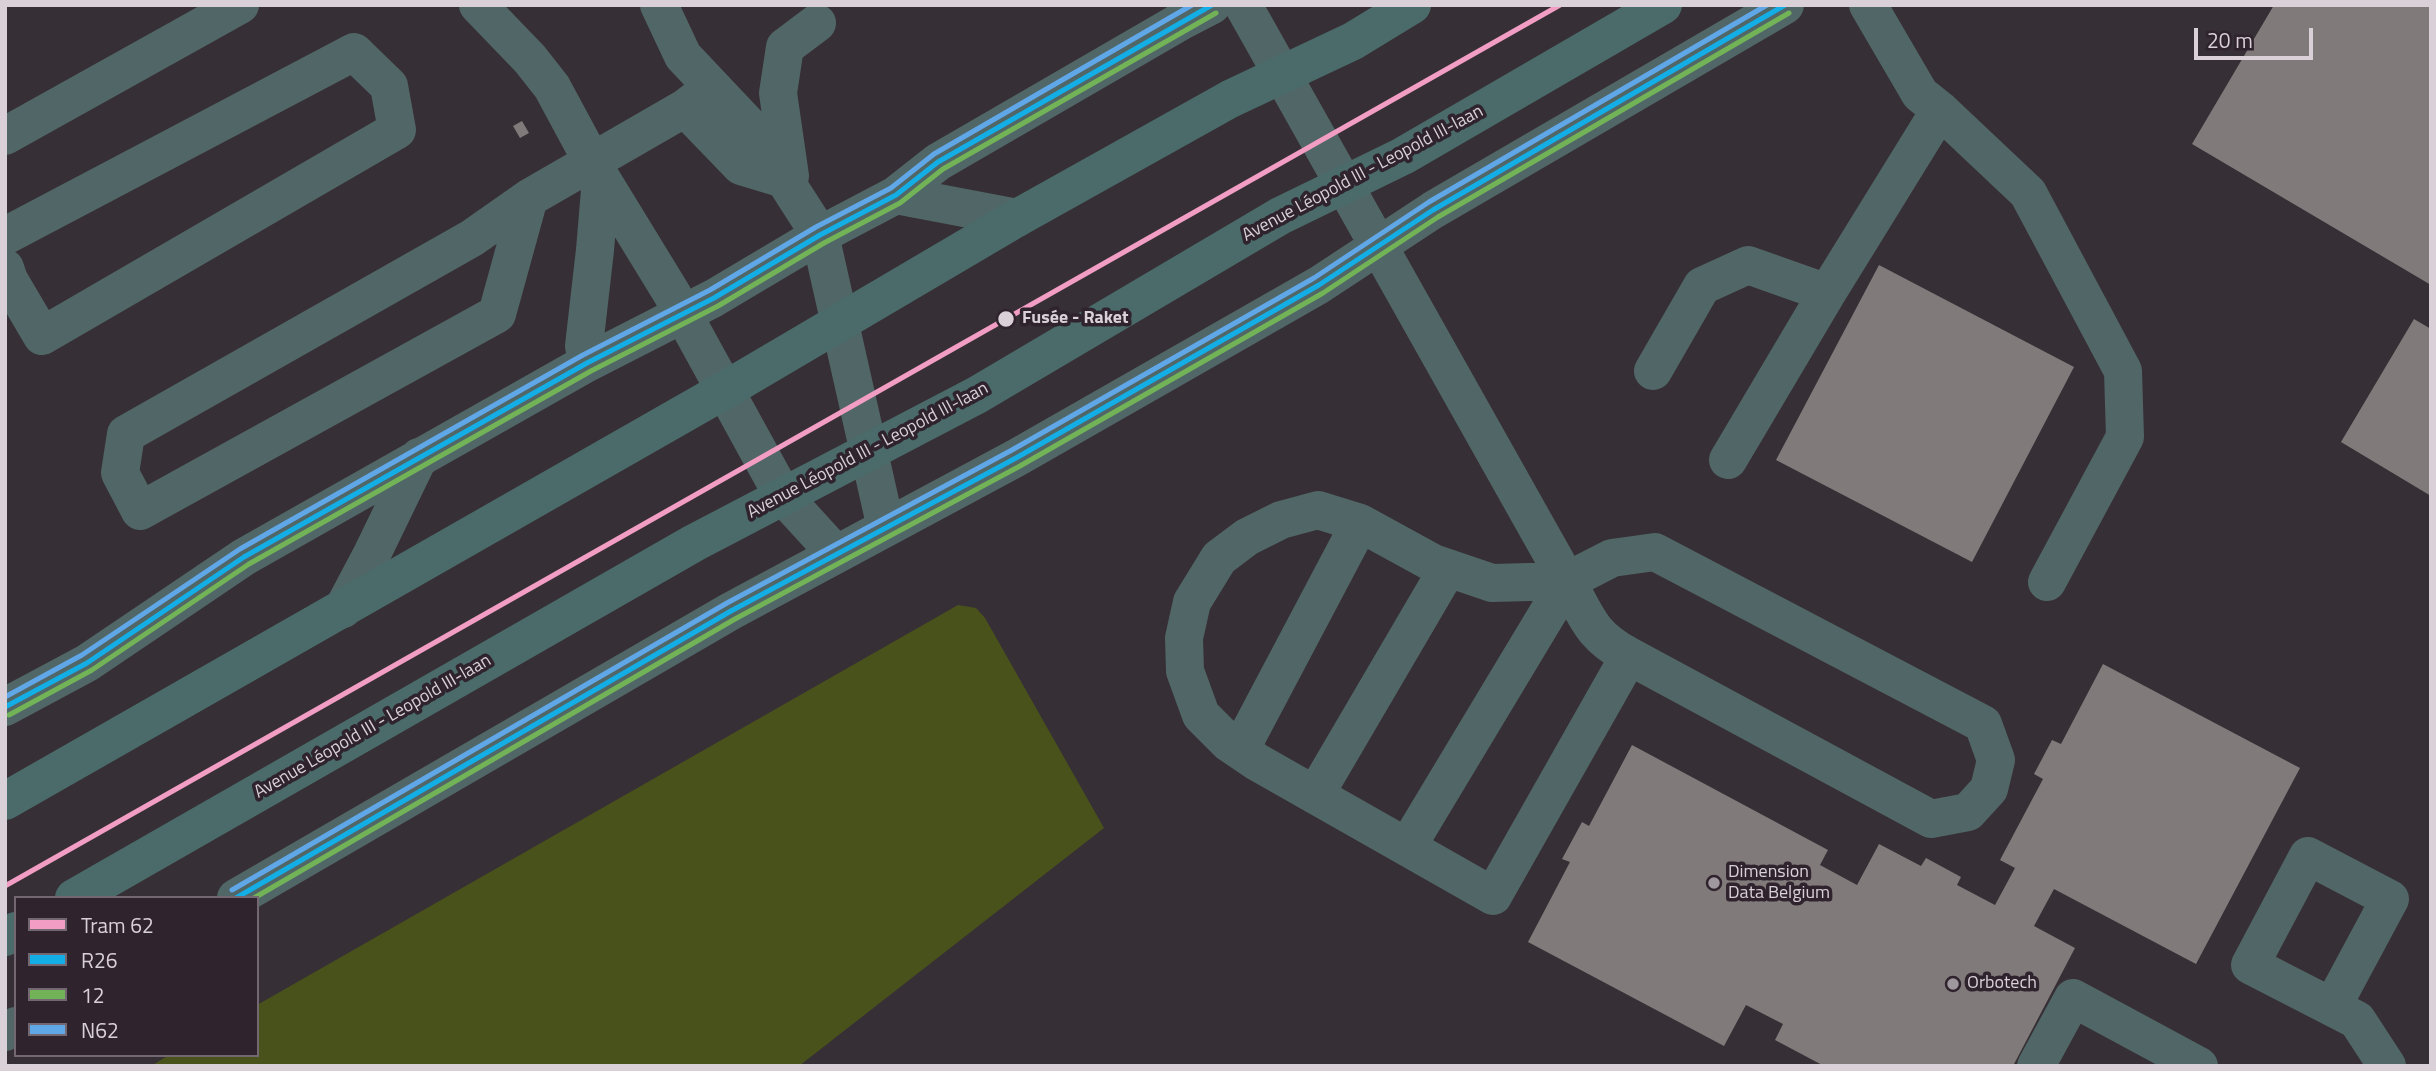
<!DOCTYPE html>
<html>
<head>
<meta charset="utf-8">
<style>
  body { margin:0 }
  #map { position:relative; width:2436px; height:1071px; overflow:hidden; background:#362f35; font-family:"Titillium Web",sans-serif }
  canvas { display:block }
  .frame { position:absolute; inset:0; border:7px solid #d9d0d8; pointer-events:none }
  .legend { position:absolute; left:14px; top:896px; width:245px; height:161px; box-sizing:border-box; background:#2f232e; border:2px solid #736872; margin:0; padding:9px 12px; list-style:none; font-size:21px; color:#d9d0d8 }
  .legend li { display:flex; align-items:center; gap:14px; height:35px }
  .legend b { width:35px; border:2px solid #736872 }
  .scale { position:absolute; left:2194px; top:28px; width:119px; height:32px; box-sizing:border-box; border:4px solid #d9d0d8; border-top:0; padding-left:9px; font-size:21px; line-height:24px; white-space:nowrap; color:#d9d0d8; -webkit-text-stroke:5px #2f232e; paint-order:stroke }
</style>
</head>
<body>
<div id="map">
<canvas width="2436" height="1071"></canvas>
<div class="frame"></div>
<ul class="legend">
<li><b style="height:9px;background:#f29dc3"></b>Tram 62</li>
<li><b style="height:9px;background:#13aee6"></b>R26</li>
<li><b style="height:9px;background:#72b358"></b>12</li>
<li><b style="height:9px;background:#60a7e8"></b>N62</li>
</ul>
<div class="scale">20 m</div>
</div>
<script>
const context = document.querySelector('canvas').getContext('2d');
context.lineJoin = 'round';
function paint(path, color) {
  context.fillStyle = color;
  context.fill(path, 'evenodd');
}
function strokePath(path, color, width, dash) {
  context.strokeStyle = color;
  context.lineWidth = width;
  context.lineCap = dash ? 'butt' : 'round';
  context.setLineDash(dash || []);
  context.stroke(path);
}
function label(font, color, halo, rows, align = 'center') {
  context.font = font + ' "Titillium Web",sans-serif';
  context.lineWidth = 7;
  context.setLineDash([]);
  context.textBaseline = 'middle';
  context.strokeStyle = halo;
  context.fillStyle = color;
  for (const [text, x, y, turn = 0] of rows) {
    context.save();
    context.translate(x, y);
    context.rotate((+turn || 0) * Math.PI / 180);
    context.textAlign = isNaN(turn) ? turn : align;
    if (halo) context.strokeText(text, 0, 0);
    context.fillText(text, 0, 0);
    context.restore();
  }
}
const green = new Path2D(`
  M958,605L976,608L985,618L1104,828L799,1066H151L169,1055H257V1005Z`);
const building = new Path2D(`
  M2274,5H2431V285L2192,144Z
  M522,121L529,133L520,138L513,126Z
  M1879,265L2074,367L1972,562L1776,460Z
  M2414,319L2431,329V496L2341,442Z
  M2103,664L2300,768L2196,964L2054,889L2034,926L2075,948L2013,1066H1824L1775,1040L1783,1024L1746,1005L1724,1046L1528,942L1570,862L1562,859L1582,822L1589,826L1632,745L1828,850L1820,865L1857,885L1879,844L1921,866L1926,858L1961,877L1957,885L1995,905L2015,868L2000,860L2043,779L2034,774L2052,740L2061,744Z`);
const minor = new Path2D(`
  M478,5L530,59L552,87L601,178L672,294L783,496L836,554
  M659,5L683,56L769,147L784,179L820,235L886,528
  M1243,5L1567,581C1587,617 1590,635 1629,656L1931,819L1968,812L1989,789L1996,760L1983,724L1655,552L1612,558L1567,581L1492,583L1433,563L1360,523L1318,510L1281,520L1247,537L1219,558L1192,602L1184,638L1185,671L1201,715L1229,743L1257,762L1493,896L1629,656
  M1868,5L1920,94L1940,110L2028,193L2123,371L2125,437L2047,582
  M685,108L741,166L784,179
  M5,136L240,5
  M790,176L778,93L785,47L817,23
  M896,195L1017,218
  M529,198L497,314L140,511L120,473L126,434L472,238L529,198L685,108L711,88
  M5,236L354,52L389,86L397,130L42,336L9,280L5,268
  M587,363L584,346L595,250L601,178
  M1653,371L1702,286L1748,265L1827,293
  M1728,460L1827,293L1940,110
  M343,609L371,556L419,457
  M5,707L87,663L244,557L587,363L714,298L820,235L896,195L938,162L1183,20L1212,5
  M1240,750L1360,523
  M1315,795L1448,568
  M1407,847L1567,581
  M236,898L731,611L1016,458L1319,285L1433,210L1785,5
  M2332,1007L2390,899L2308,856L2250,965L2357,1020L2387,1066
  M5,1032L16,1026
  M2036,1066L2073,998L2199,1066`);
const major = new Path2D(`
  M5,801L725,390L1017,218L1230,99L1353,41L1412,5
  M74,898L694,543L977,395L1280,216L1403,156L1663,5
  M5,937L16,931`);
const bus1 = new Path2D(`
  M5,707L87,663L244,557L587,363L714,298L820,235L896,195L938,162L1212,5
  M236,898L731,611L1016,458L1319,285L1433,210L1785,5`);
const bus2 = new Path2D(`
  M9,715L92,670L249,564L591,371L718,306L824,243L900,203L943,169L1216,13
  M254,898L735,619L1020,466L1323,293L1438,217L1789,13`);
const bus3 = new Path2D(`
  M5,697L82,655L240,549L583,355L710,290L816,227L891,188L934,154L1192,5
  M232,890L727,603L1012,450L1314,278L1429,202L1767,5`);
const tram1 = new Path2D(`
  M5,886L1560,5`);
const markers = [
  [1006,319,9,"#d9d0d8"],
  [1714,883,7,"#a0989f"],
  [1953,984,7,"#a0989f"]
];
const streetNames = [
  ["Avenue Léopold III - Leopold III-laan",1363,174,-28],
  ["Avenue Léopold III - Leopold III-laan",868,451,-28],
  ["Avenue Léopold III - Leopold III-laan",373,727,-30]
];
const stopNames = [
  ["Fusée - Raket",1022,319]
];
const poiNames = [
  ["Dimension",1728,873],
  ["Data Belgium",1728,894],
  ["Orbotech",1967,984]
];
paint(green, '#4a521c');
paint(building, '#807a7a');
strokePath(minor, '#516667', 38);
strokePath(major, '#4a6b6a', 38);
strokePath(bus1, '#13aee6', 5);
strokePath(bus2, '#72b358', 5);
strokePath(bus3, '#60a7e8', 5);
strokePath(tram1, '#f29dc3', 5);
for (const [x, y, r, color] of markers) {
  const dot = new Path2D();
  dot.arc(x, y, r, 0, 2 * Math.PI);
  context.fillStyle = color;
  context.fill(dot);
  strokePath(dot, '#2f232e', 2.5);
}
label('18px', '#d9d0d8', '#2f232e', streetNames);
label('bold 18px', '#d9d0d8', '#2f232e', stopNames, 'left');
label('18px', '#d9d0d8', '#2f232e', poiNames, 'left');
</script>
</body>
</html>
